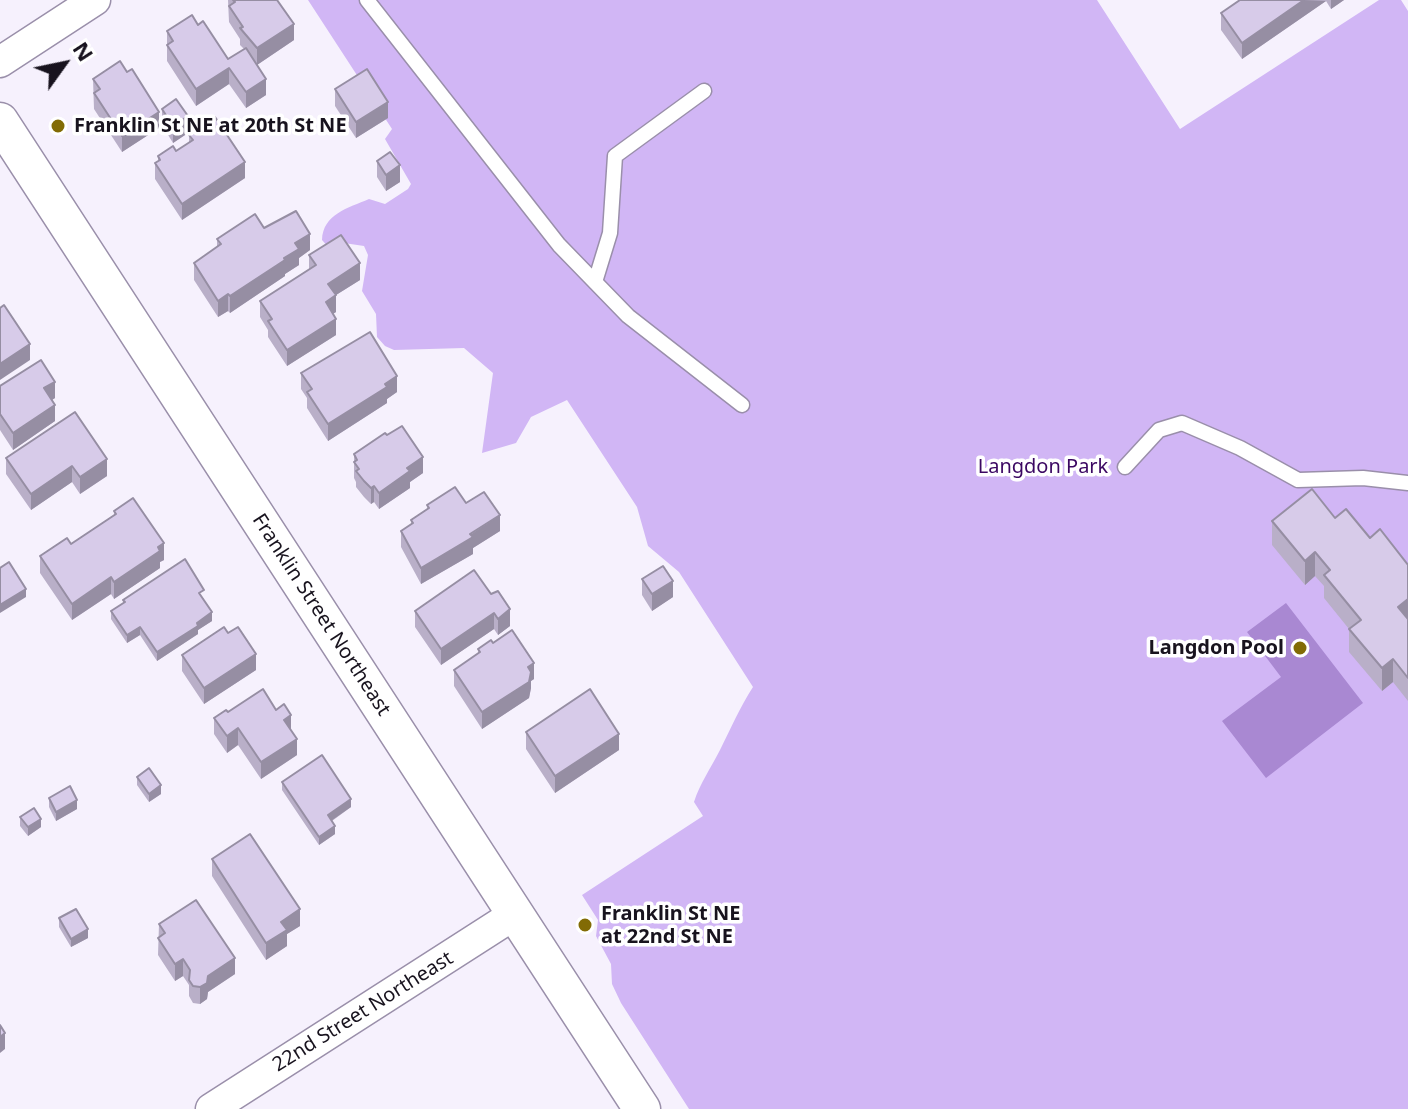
<!DOCTYPE html>
<html>
<head>
<meta charset="utf-8">
<style>
  body { margin:0 }
  #map { position:relative; width:1408px; height:1109px; overflow:hidden; background:#f6f1fd; font-family:"Noto Sans",sans-serif }
  canvas { display:block }
  .north { position:absolute; left:24px; top:24px; width:80px; height:80px; -webkit-text-stroke:6px #fff; paint-order:stroke; rotate:57deg; font-size:22px; font-weight:700; line-height:32px; text-align:center; color:#18131e }
  .north::after { content:''; display:block; margin:auto; width:28px; height:36px; background:#18131e; clip-path:polygon(50% 0,100% 100%,50% 72%,0 100%) }
</style>
</head>
<body>
<div id="map">
<canvas width="1408" height="1109"></canvas>
<div class="north">N</div>
</div>
<script>
const context = document.querySelector('canvas').getContext('2d');
context.lineJoin = 'round';
function paint(path, color) {
  context.fillStyle = color;
  context.fill(path, 'evenodd');
}
function strokePath(path, color, width, dash) {
  context.strokeStyle = color;
  context.lineWidth = width;
  context.lineCap = dash ? 'butt' : 'round';
  context.setLineDash(dash || []);
  context.stroke(path);
}
function label(font, color, halo, rows, align = 'center') {
  context.font = font + ' "Noto Sans",sans-serif';
  context.lineWidth = 7;
  context.setLineDash([]);
  context.textBaseline = 'middle';
  context.strokeStyle = halo;
  context.fillStyle = color;
  for (const [text, x, y, turn = 0] of rows) {
    context.save();
    context.translate(x, y);
    context.rotate((+turn || 0) * Math.PI / 180);
    context.textAlign = isNaN(turn) ? turn : align;
    if (halo) context.strokeText(text, 0, 0);
    context.fillText(text, 0, 0);
    context.restore();
  }
}
const green = new Path2D(`
  M308,0H1097L1180,129L1379,0H1401L1408,11V1109H689L621,1003L612,984L611,964L596,936L598,920L582,895L703,816L694,802C700,783 711,768 720,750C731,728 740,707 753,687L679,572L648,546L637,507L567,400L531,417L516,443L482,453L493,373L464,348L394,350L385,346L377,337L376,314L362,291L368,255L364,246L344,243L329,248L322,240C323,214 348,208 369,199L385,204L408,189L411,184L385,139L392,129Z`);
const water = new Path2D(`
  M1286,603L1363,703L1266,778L1222,721L1281,677L1247,632Z`);
const service = new Path2D(`
  M367,0L559,245L628,316L742,405
  M595,282L610,233L615,156L704,91
  M1125,467L1159,430L1182,423L1240,448L1298,480L1363,478L1408,483`);
const minor = new Path2D(`
  M0,62L95,0
  M211,1109L515,914`);
const tertiary = new Path2D(`
  M0,121L642,1109`);
const wall = new Path2D(`
  M228,0H277L294,40L257,65L266,95L246,108L229,84L196,106L167,61V31L198,25L228,59L244,49L240,45V39L229,22Z
  M1240,0H1344L1331,9L1326,1L1242,59L1221,30V13Z
  M93,79L159,128L122,152L94,109Z
  M335,89L388,118L356,138L335,106Z
  M162,109L188,133L173,143L162,125Z
  M189,135L245,178L182,220L155,179V163L158,161V156L176,151L189,143Z
  M377,161L400,182L386,191L377,177Z
  M264,228L310,250L299,258V265L285,274V276L230,313L228,311L218,317L194,280V263L217,247V239Z
  M309,255L360,280L336,295V312L333,314L336,335L287,366L268,337V330L260,317V301L309,269Z
  M301,373L397,392L387,399V403L328,441L307,408V398L301,389Z
  M0,386L55,398L52,400L55,421L13,450L0,430Z
  M75,412L107,476L80,494L72,482L31,510L6,474V458Z
  M354,454L423,473L410,482V488L379,509L374,502L371,504L364,497L356,487V482L354,478Z
  M427,505L500,531L473,548V554L421,584L401,547V531L411,525V520L427,510Z
  M114,511L164,560L160,562V568L114,599L111,594L72,620L40,573V556L71,544L114,515Z
  M1335,518L1370,538L1408,565V701L1393,682L1382,691L1349,652V629L1324,598V586L1315,576L1305,585L1272,545V521Z
  M474,570L510,626L498,635L494,629L441,665L415,627V611Z
  M642,579L673,597L652,611L642,595Z
  M204,598L203,599L212,621L198,630V634L157,661L140,635L127,643L111,619V611L123,603V600Z
  M478,649L534,679L531,681V688L529,698L482,729L454,686V670L478,653Z
  M182,655L256,670L204,704L182,671Z
  M276,710L291,730L297,755L261,779L238,745L227,753L214,734V718L228,712Z
  M526,732L619,750L555,793L526,749Z
  M137,777L161,794L149,802L137,785Z
  M282,782L351,807L332,821L335,834L319,845L282,790Z
  M49,798L77,809L56,821L49,807Z
  M20,817L41,827L28,836L20,826Z
  M212,859L300,926L287,934V946L266,960L212,876Z
  M59,918L88,938L71,947L59,927Z
  M159,924L235,974L208,992L207,999L200,1004L193,1003L189,996V985L183,976L175,981L158,955Z`);
const shadedWall = new Path2D(`
  M1304,0L1326,1L1242,59V43Z
  M1331,0H1344L1331,9Z
  M294,24V40L257,65V48Z
  M229,68V84L196,106V89Z
  M266,79V95L246,108V92Z
  M388,102V118L356,138V122Z
  M159,112V128L122,152V136Z
  M188,116V133L173,143V126Z
  M245,162V178L182,220V204Z
  M400,165V182L386,191V175Z
  M310,234V250L299,258V265L285,274V276L230,313V296L295,243Z
  M360,263V280L328,300V284Z
  M228,294V311L218,317V301Z
  M336,295V312L326,318V302Z
  M336,319V335L287,366V350Z
  M30,344V360L0,380V364Z
  M397,376V392L387,399V403L328,441V424Z
  M55,382V398L44,405V388Z
  M55,405V421L13,450V433Z
  M423,457V473L410,482V488L379,509V493L407,468Z
  M107,459V476L80,494V477Z
  M72,466V482L31,510V494Z
  M374,486V502L371,504V488Z
  M500,515V531L473,548V554L421,584V568Z
  M164,543V560L160,562V568L114,599V582Z
  M1315,552V576L1305,585V561Z
  M111,577V594L72,620V604Z
  M673,581V597L652,611V594Z
  M26,589V597L0,613V605Z
  M1408,599V622L1398,607Z
  M510,609V626L498,635V619Z
  M212,612V621L198,630V634L157,661V652Z
  M494,613V629L441,665V649Z
  M140,627V635L127,643V635Z
  M256,654V670L204,704V688Z
  M1393,659V682L1382,691V668Z
  M534,663V679L531,681V688L529,698L482,729V712L528,667Z
  M291,715V732L284,720Z
  M238,728V745L227,753V736Z
  M619,734V750L555,793V776Z
  M297,739V755L261,779V762Z
  M161,785V794L149,802V794Z
  M351,799V807L328,823V815Z
  M77,800V809L56,821V812Z
  M41,819V827L28,836V827Z
  M335,826V834L319,845V837Z
  M300,909V926L287,934V946L266,960V943L281,922Z
  M88,929V938L71,947V939Z
  M235,958V974L208,992L207,999L200,1004V987L208,976Z
  M183,959V976L175,981V964Z
  M5,1033V1049L0,1053V1037Z`);
const building = new Path2D(`
  M233,0H277L294,24L257,48L240,28L243,27L229,6L235,2Z
  M1240,0H1304L1242,43L1221,13Z
  M192,15L198,25L203,21L228,59L246,48L266,79L246,92L229,68L196,89L167,45L173,41L167,31Z
  M120,61L127,72L132,69L159,112L122,136L94,93L100,89L93,79Z
  M367,69L388,102L356,122L335,89Z
  M176,99L188,116L173,126L162,109Z
  M215,117L245,162L182,204L155,163L160,160L158,156L173,146L176,151L193,140L189,135Z
  M390,152L400,165L386,175L377,161Z
  M296,211L310,234L295,243L299,249L284,258L285,260L230,296L228,294L218,301L194,263L221,244L217,239L255,214L264,228Z
  M341,235L360,263L328,284L336,295L326,302L336,319L287,350L268,321L272,319L260,301L316,265L309,255Z
  M4,305L30,344L0,364V308Z
  M370,332L397,376L385,384L387,387L328,424L307,392L312,389L301,373Z
  M41,360L55,382L44,388L55,405L13,433L0,414V386Z
  M75,412L107,459L80,477L72,466L31,494L6,458Z
  M402,426L423,457L407,468L410,471L379,493L374,486L371,488L364,481L356,471L359,469L354,462L357,460L354,454L385,433L387,435Z
  M455,487L466,503L484,492L500,515L470,534L473,537L421,568L401,531L413,523L411,520L429,508L427,505Z
  M1312,489L1335,518L1346,509L1370,538L1380,529L1408,565V599L1398,607L1408,619V678L1393,659L1382,668L1349,629L1361,620L1324,575L1330,570L1315,552L1305,561L1272,521Z
  M133,498L164,543L158,547L160,551L114,582L111,577L72,604L40,556L67,538L71,544L116,514L114,511Z
  M185,559L204,590L199,593L212,612L197,623L198,626L157,652L140,627L127,635L111,611L125,602L123,600Z
  M9,562L26,589L0,605V568Z
  M663,566L673,581L652,594L642,579Z
  M474,570L491,594L498,591L510,609L498,619L494,613L441,649L415,611Z
  M224,627L228,633L238,627L256,654L204,688L182,655Z
  M512,630L534,663L528,667L531,672L529,682L482,712L454,670L480,652L478,649L491,640L493,643Z
  M263,689L276,710L284,704L291,715L284,720L297,739L261,762L238,728L227,736L214,718L226,710L228,712Z
  M590,689L619,734L555,776L526,732Z
  M322,755L351,799L328,815L335,826L319,837L282,782Z
  M149,768L161,785L149,794L137,777Z
  M70,786L77,800L56,812L49,798Z
  M34,808L41,819L28,827L20,817Z
  M250,834L300,909L281,922L287,930L266,943L212,859Z
  M196,900L235,958L208,976L207,983L200,987L193,986L189,980L190,970L183,959L175,964L158,938L165,933L159,924Z
  M76,909L88,929L71,939L59,918Z
  M0,1025L5,1033L0,1037Z`);
const markers = [
  [58,126,8,"#826b05"],
  [1300,648,8,"#826b05"],
  [585,925,8,"#826b05"]
];
const poiNames = [
  ["Franklin St NE at 20th St NE",74,126],
  ["Langdon Pool",1284,648,"right"],
  ["Franklin St NE",601,914],
  ["at 22nd St NE",601,937]
];
const parkNames = [
  ["Langdon Park",1043,467]
];
const streetNames = [
  ["Franklin Street Northeast",321,615,57],
  ["22nd Street Northeast",363,1012,-32]
];
paint(green, '#d1b6f5');
paint(water, '#a988d2');
strokePath(service, '#9a8faa', 17);
strokePath(minor, '#9a8faa', 33);
strokePath(tertiary, '#9a8faa', 39);
strokePath(service, '#fff', 14);
strokePath(minor, '#fff', 30);
strokePath(tertiary, '#fff', 36);
paint(wall, '#b9afc8');
paint(shadedWall, '#968ea3');
paint(building, '#d7cbe9');
strokePath(building, '#968ea3', 2);
for (const [x, y, r, color] of markers) {
  const dot = new Path2D();
  dot.arc(x, y, r, 0, 2 * Math.PI);
  context.fillStyle = color;
  context.fill(dot);
  strokePath(dot, '#fff', 3);
}
label('bold 20px', '#18131e', '#fff', poiNames, 'left');
label('20px', '#3b0762', '#fff', parkNames);
label('20px', '#18131e', '#fff', streetNames);
</script>
</body>
</html>
